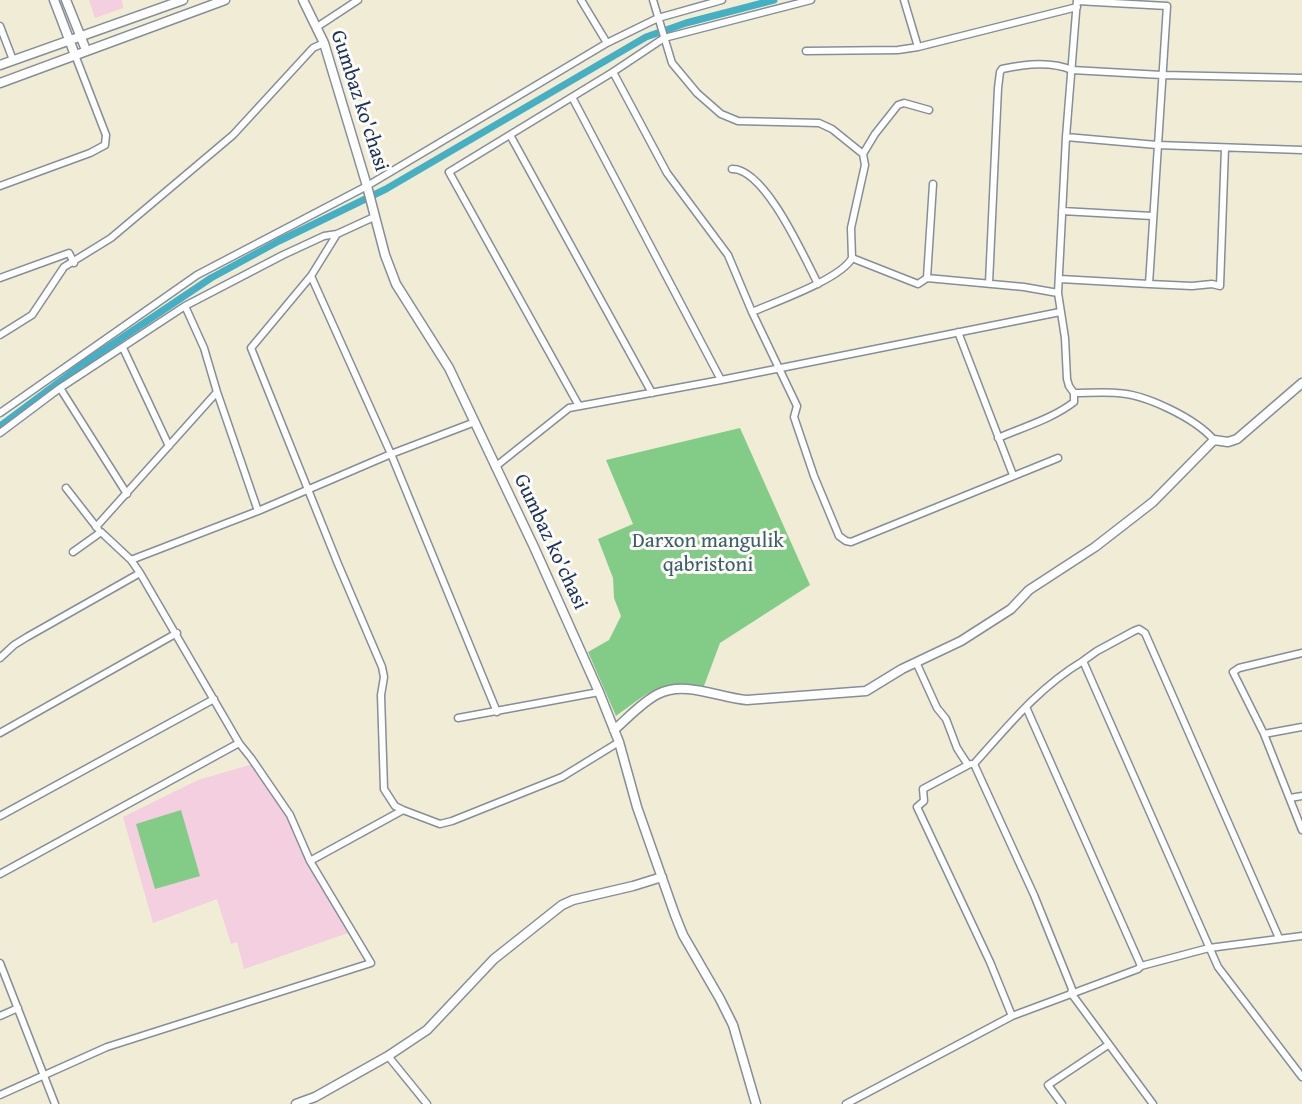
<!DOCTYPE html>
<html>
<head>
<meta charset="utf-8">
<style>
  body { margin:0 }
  canvas { display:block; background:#f0ecd6 }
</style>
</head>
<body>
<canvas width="1302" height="1104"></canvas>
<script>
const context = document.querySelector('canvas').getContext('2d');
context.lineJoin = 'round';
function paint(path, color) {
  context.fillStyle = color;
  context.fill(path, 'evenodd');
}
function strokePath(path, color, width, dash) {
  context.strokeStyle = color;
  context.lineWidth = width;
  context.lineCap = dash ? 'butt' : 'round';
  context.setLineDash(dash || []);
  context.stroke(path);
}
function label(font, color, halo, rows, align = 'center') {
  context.font = font + ' "Gentium Book Plus",serif';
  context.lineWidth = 6;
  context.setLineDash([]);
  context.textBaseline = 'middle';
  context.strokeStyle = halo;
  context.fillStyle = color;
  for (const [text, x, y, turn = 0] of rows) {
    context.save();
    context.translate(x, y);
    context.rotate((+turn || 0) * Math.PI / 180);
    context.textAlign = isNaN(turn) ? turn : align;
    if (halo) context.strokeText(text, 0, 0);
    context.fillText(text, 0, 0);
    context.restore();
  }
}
const built = new Path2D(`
  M89,0H122L123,8L95,18Z
  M253,764L289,816L351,932L244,969L237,942L231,944L217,899L153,923L123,817L198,780Z`);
const green = new Path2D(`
  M740,428L810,585L720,643L704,686C654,683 655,688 616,716L588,652L609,640L621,616L614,598L613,578L598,539L633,524L606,460Z
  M181,810L200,876L155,889L136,824Z`);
const canal = new Path2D(`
  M0,426L83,364L211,278L279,241L386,189L646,37L686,23L774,0`);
const street = new Path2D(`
  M581,0L607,43
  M653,0L672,63L697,93L721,114L738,121L819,123L832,129L863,154L865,165L851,228L852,258
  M904,0L918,47
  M1077,0L1066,137L1058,293L1065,338L1067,379L1069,386L1074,393C1088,393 1103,392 1117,393C1145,394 1195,418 1214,440
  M0,26L13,60
  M317,27L358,0
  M806,51L898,50L918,47L1077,7
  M613,72L667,173L728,255L752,312
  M572,97L721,380
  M510,135L652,393
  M1066,137L1157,145L1302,150
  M863,154L875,134L898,105L904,103L929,110
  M732,169C765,168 804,257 818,284
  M0,186L90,153L105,145L106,135L75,55
  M1062,211L1152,216
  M852,258C841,279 775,302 752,312L797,406L794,417L814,476L839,536L846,541L851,542L1058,458
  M852,258L918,284L927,278L1024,287L1058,293
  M311,276L391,454L497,712
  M0,278L69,253L74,263
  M927,278L933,184
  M1060,279L1149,284L1167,6L1077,1
  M989,283L998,88L1000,72L1002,69C1024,64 1051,61 1072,70L1162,75L1302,78
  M1149,284L1192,286L1212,284L1220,286L1225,148
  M958,332L1013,475
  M0,335L32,315L64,267L111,238L233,135L313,48L324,43
  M123,348L169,446
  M60,388L127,494
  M217,392L258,511
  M579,406L449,172L613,72L664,38L811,0
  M0,413L197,275L367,186L607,43L658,18L722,0
  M0,433L60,388L185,306L283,255L324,236L337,234L374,217
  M998,438C1023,427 1052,419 1074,402V393
  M495,467L569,408L721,380L1060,312
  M66,488L98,529
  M96,527L217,392L204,348L185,306
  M131,560L258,511L391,454L475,422
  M1302,653L1239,668L1233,672L1264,734L1302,830
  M0,658L14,645L27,637L140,573
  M1083,661L1097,651L1134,631L1139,629L1145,633L1279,938
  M916,662L937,708L946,719L957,748L968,765L971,764
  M1026,707L1141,966
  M458,718L599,692
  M0,733L177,633
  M1264,734L1302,727
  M968,765L923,789L924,801L917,807L990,962L1012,1016
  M1290,798L1302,796
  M403,810L440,824L452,821L562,777L619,742
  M0,816L214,699
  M310,861L403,810L395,806L384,789L381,695L384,677L382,667L338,564L251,348L311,276L337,234
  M0,874L239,743
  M0,963L55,1104
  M0,1016L18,1008
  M388,1056L427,1104
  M0,1095L107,1047L371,963L310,861L290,815L251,758L239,743L140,573L131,560L101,532L73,552
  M846,1104L1012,1016L1138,969L1141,966L1209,948L1302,936
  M1062,1104L1048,1085L1108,1045
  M1153,1104L1071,993L1072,989L1034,895L974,764C1009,725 1038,688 1083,661L1218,967L1302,1077`);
const secondary = new Path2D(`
  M54,0L75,55
  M66,0L86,50
  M303,0L324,43L367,186L385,255L396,284L449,368L534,547L599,692L619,742L637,807L675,915L683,935L720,999L733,1025L756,1104
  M0,65L183,0
  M0,83L225,0
  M614,730C628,718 642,702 658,694C685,680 719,698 747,700L866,691L902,669L961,641L1011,609L1029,590L1095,547L1153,502L1214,440L1228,442L1237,439L1302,383
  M296,1104L315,1097L388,1056L427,1030L494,959L562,905L573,900L633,886L662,877`);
const streetNames = [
  ["Gumbaz ko'chasi",359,101,72],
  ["Gumbaz ko'chasi",550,542,65]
];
const parkNames = [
  ["Darxon mangulik",708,542],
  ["qabristoni",708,566]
];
paint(built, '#f3cfe0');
paint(green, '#83cc88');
strokePath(canal, '#45afc4', 7);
strokePath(street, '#868e9a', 9);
strokePath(secondary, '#868e9a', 11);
strokePath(street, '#fff', 6);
strokePath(secondary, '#fff', 8);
label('21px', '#1b2f5e', '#fdfcf7', streetNames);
label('21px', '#3a5e6b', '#fdfcf7', parkNames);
</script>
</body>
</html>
